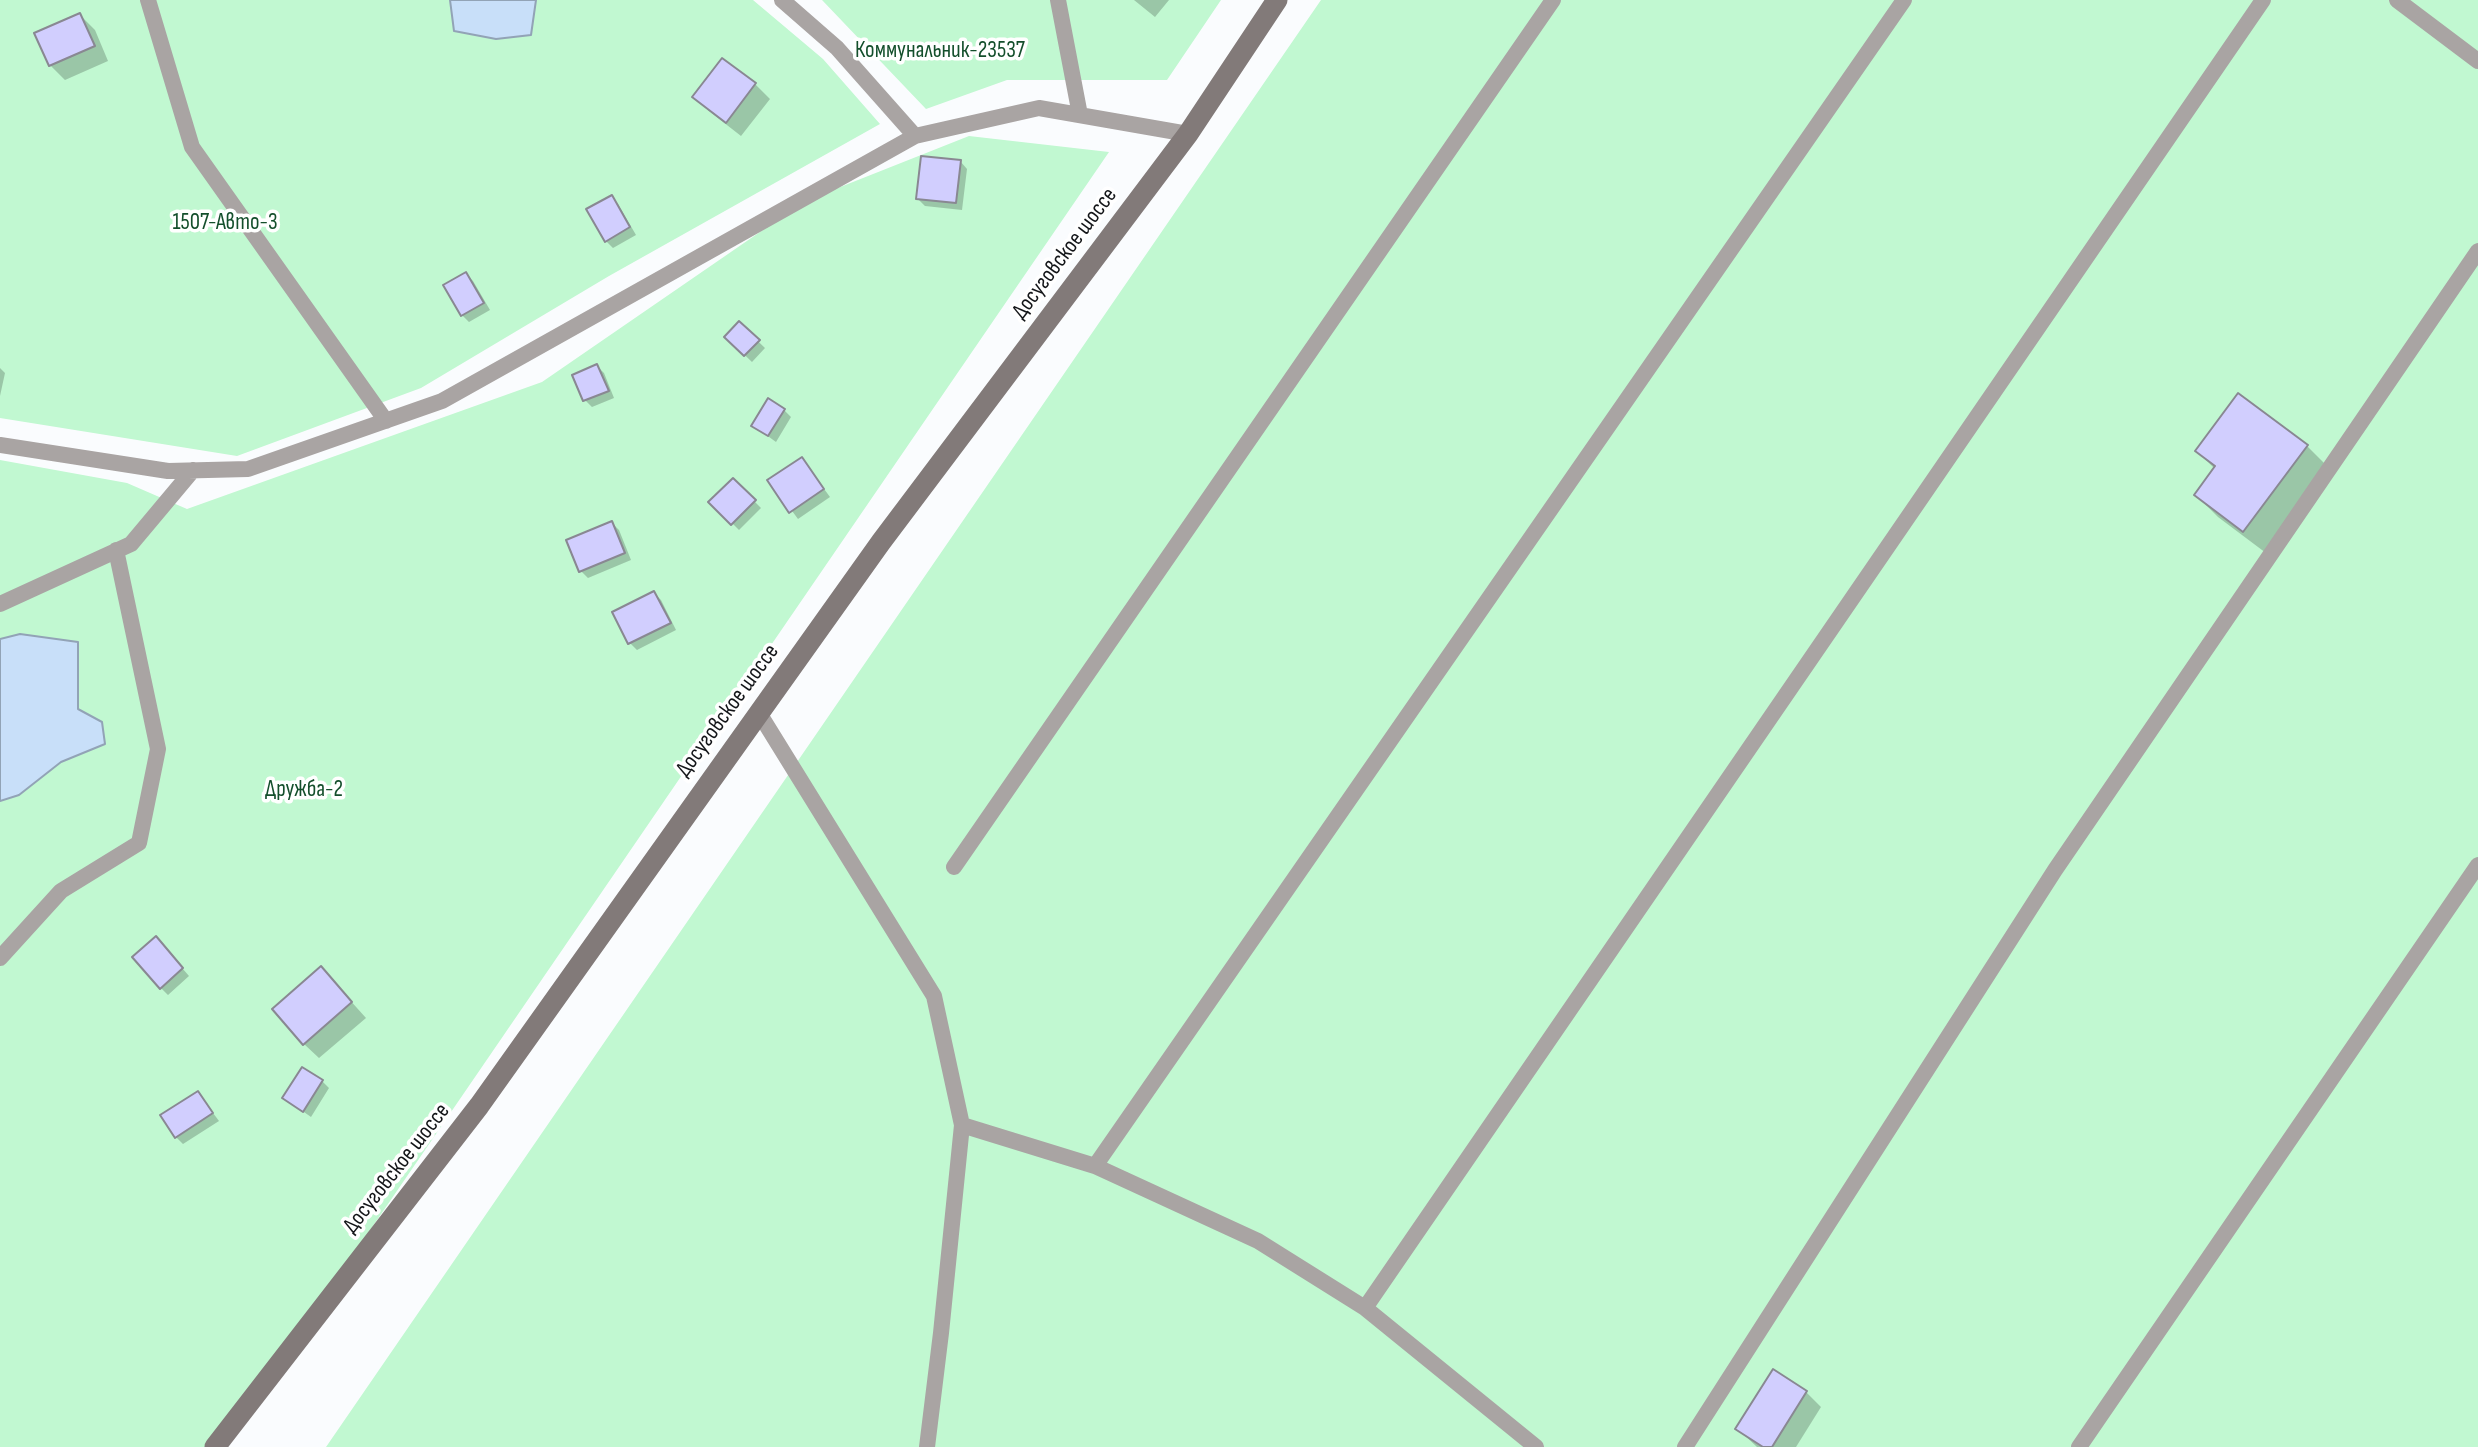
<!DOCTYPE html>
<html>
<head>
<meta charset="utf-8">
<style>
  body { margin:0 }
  canvas { display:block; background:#fafcfe }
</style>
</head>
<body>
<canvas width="2478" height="1447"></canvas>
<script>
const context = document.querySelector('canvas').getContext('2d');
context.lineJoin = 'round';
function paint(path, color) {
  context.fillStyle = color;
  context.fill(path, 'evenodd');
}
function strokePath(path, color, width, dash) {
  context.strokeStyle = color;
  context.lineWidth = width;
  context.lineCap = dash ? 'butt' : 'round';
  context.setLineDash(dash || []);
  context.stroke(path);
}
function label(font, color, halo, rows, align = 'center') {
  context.font = font + ' "Sofia Sans Condensed",sans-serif';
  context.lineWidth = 7;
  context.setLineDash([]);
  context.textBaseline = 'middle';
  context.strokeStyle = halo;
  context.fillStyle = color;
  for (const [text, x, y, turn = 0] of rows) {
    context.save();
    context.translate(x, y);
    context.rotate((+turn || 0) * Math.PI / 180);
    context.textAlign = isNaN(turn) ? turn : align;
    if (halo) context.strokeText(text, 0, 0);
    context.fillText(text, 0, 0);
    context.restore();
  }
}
const green = new Path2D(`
  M0,0H753L823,59L880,124L609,276L421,388L237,456L0,418Z
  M822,0H1221L1167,80H1007L926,109Z
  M1321,0H2478V1447H326Z
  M969,136L1109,152L316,1309L211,1447H0V460L127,483L187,509L542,382L805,201Z`);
const water = new Path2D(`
  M450,0H536L531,35L496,39L454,31Z
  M20,634L78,642V709L102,722L105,744L61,762L19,795L0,801V639Z`);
const shadow = new Path2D(`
  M1134,0H1169L1155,17Z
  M80,15L95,30L108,61L65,80L50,65L37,34Z
  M755,84L770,99L741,136L709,111L694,97Z
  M960,161L967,169L962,210L925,206L918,199Z
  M611,197L618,204L636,235L613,248L606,241Z
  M466,274L473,281L490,310L469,322L462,315Z
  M739,323L765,348L752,362L726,337Z
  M597,366L604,373L614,398L592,407L585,400L574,376Z
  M0,368L5,373L0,396Z
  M784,410L791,417L776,442L754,426Z
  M2307,446L2329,468L2266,553L2218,517L2196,495L2215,469L2197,451Z
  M802,459L830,497L798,519L770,481Z
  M733,480L761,508L739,530L711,502Z
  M612,523L619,530L631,560L588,578L581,571Z
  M654,593L661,600L676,630L637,650L630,643L614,613Z
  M163,946L189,976L168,995L161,988Z
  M321,968L366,1018L319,1058L304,1044Z
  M322,1081L329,1088L311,1117L284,1098Z
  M198,1093L219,1121L183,1144L176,1137Z
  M1774,1372L1806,1392L1821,1407L1796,1447H1757L1738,1429Z`);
const building = new Path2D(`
  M80,13L95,46L49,66L34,33Z
  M722,58L756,83L726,123L692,97Z
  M921,156L961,160L956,203L916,199Z
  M612,195L630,227L605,242L586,209Z
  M466,272L484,303L461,316L443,285Z
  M739,321L760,340L744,356L724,337Z
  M597,364L609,391L583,401L572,375Z
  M2238,393L2308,445L2243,532L2194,495L2215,466L2195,451Z
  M768,398L785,409L768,436L751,426Z
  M802,457L824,489L789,513L767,480Z
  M733,478L756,500L731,525L708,502Z
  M612,521L625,553L579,572L566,540Z
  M654,591L671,623L628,644L612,612Z
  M156,936L183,968L160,989L132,957Z
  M321,966L352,1002L303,1045L272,1009Z
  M302,1067L323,1080L303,1112L282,1098Z
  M198,1091L213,1113L175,1138L160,1115Z
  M1773,1369L1807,1391L1772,1447H1763L1735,1429Z`);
const lane = new Path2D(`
  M148,0L192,147L386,421
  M782,0L837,48L915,136
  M1058,0L1080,115
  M2397,0L2478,61
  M0,445L168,471L248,469L442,401L915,136L1039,108L1188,134
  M0,604L131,544L193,470
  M759,713L934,996L962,1125L941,1333L927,1447
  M954,867L1553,0
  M0,958L61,891L139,843L158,749L116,550
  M962,1125L1095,1166L1258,1241L1365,1308L1536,1447
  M1095,1166L1904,0
  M1365,1308L2263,0
  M1685,1447L2055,870L2478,251
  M2079,1447L2478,865`);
const secondary = new Path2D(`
  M215,1447L479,1106L881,542L1188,134L1277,0`);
const parkNames = [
  ["Коммунальник-23537",940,51],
  ["1507-Авто-3",225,223],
  ["Дружба-2",304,790]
];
const streetNames = [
  ["Досуговское шоссе",1065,254,-53],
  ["Досуговское шоссе",728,711,-54],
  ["Досуговское шоссе",397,1169,-52]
];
paint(green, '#c1f8d1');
paint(water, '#c8dff9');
strokePath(water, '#92a3b6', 2);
paint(shadow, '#0003');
paint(building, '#d1cefe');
strokePath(building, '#898892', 2);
strokePath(lane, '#a9a4a3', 16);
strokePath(secondary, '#827a79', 21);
label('23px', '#144f2c', '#fff', parkNames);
label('23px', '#141619', '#fff', streetNames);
</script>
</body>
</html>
